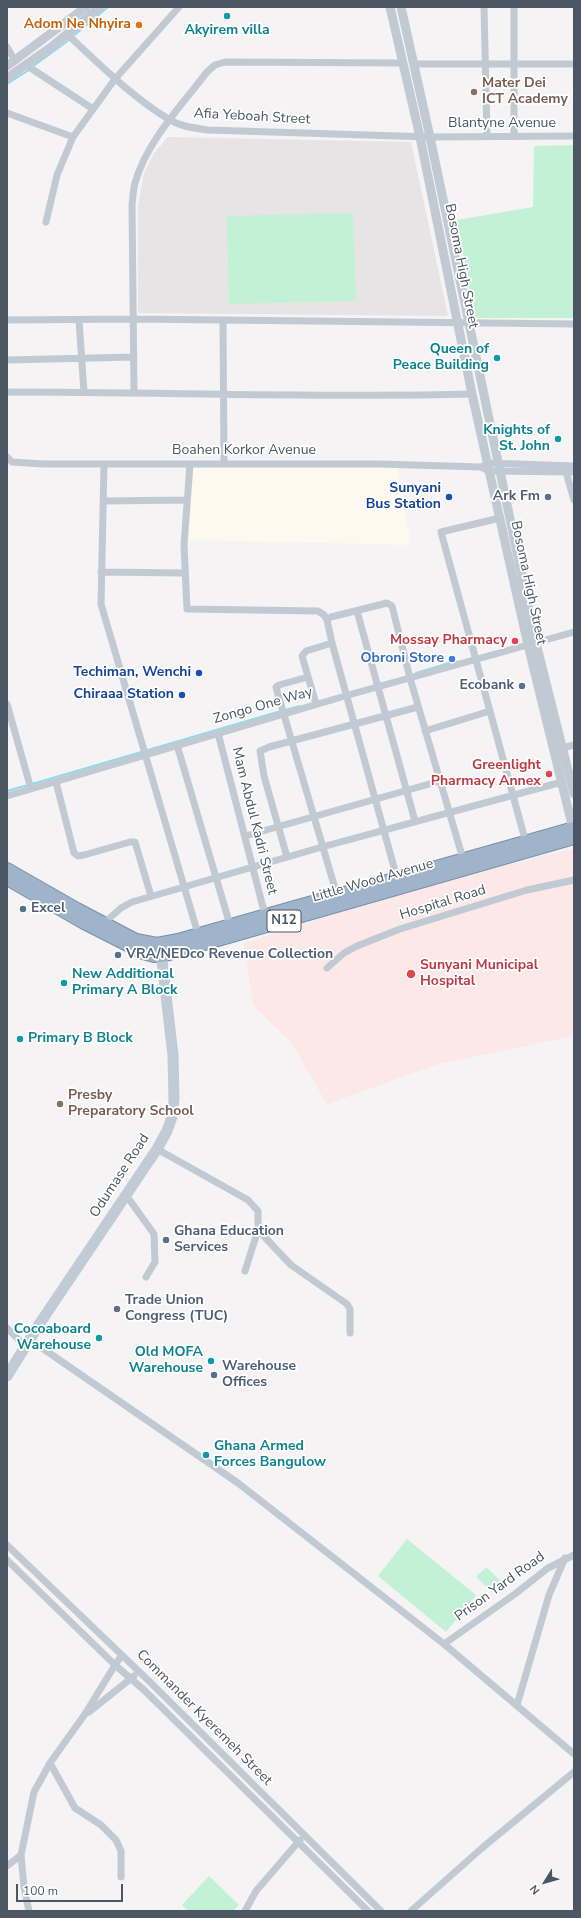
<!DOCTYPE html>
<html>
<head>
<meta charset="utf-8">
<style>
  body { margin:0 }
  #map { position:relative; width:581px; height:1918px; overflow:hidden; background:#f5f3f3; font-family:"Nunito Sans",sans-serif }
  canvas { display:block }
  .frame { position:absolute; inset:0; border:8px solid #4a5661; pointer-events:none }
  .north { position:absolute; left:525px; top:1862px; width:40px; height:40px; -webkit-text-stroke:3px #fff; paint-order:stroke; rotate:233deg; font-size:11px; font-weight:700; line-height:16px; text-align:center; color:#4a5661 }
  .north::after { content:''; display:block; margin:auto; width:14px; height:18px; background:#4a5661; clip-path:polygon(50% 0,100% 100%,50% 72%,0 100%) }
  .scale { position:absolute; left:16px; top:1884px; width:107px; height:18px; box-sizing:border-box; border:2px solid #4a5661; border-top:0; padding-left:5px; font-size:12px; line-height:14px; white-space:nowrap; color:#4a5661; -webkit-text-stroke:3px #fff; paint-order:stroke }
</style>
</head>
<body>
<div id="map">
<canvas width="581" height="1918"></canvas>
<div class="frame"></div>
<div class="north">N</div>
<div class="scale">100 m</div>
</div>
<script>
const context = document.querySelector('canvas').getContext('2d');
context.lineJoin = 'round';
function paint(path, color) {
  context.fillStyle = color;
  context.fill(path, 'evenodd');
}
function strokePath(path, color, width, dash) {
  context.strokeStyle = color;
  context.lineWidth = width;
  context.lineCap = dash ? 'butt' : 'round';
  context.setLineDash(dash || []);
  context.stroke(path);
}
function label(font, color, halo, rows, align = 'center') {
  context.font = font + ' "Nunito Sans",sans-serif';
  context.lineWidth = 3.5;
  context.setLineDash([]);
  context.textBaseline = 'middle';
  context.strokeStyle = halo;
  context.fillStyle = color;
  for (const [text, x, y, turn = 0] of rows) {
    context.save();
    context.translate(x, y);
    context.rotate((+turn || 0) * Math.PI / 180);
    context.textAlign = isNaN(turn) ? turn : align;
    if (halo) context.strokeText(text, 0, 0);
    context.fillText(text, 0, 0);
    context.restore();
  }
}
const commercial = new Path2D(`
  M190,465L397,467L411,545L181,540Z`);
const education = new Path2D(`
  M168,137L411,142L448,316L138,313V207L144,173L154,153Z`);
const medical = new Path2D(`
  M572,849L574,855V1036L438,1064L327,1104L291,1042L253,1005L244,943L382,899L529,859Z`);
const green = new Path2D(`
  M574,145V318H474L457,220L533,207L534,146Z
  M353,213L356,301L229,304L227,216Z
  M407,1539L476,1595L446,1632L378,1576Z
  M486,1567L502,1582L492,1592L476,1577Z
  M209,1876L239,1905L233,1911H188L182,1905Z`);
const stream = new Path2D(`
  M32,67L65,43L108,7
  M7,84L29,70
  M416,673L456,661
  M285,710L300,706
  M32,784L281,711
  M7,791L28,785`);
const minor = new Path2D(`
  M484,7L487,136
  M67,34C98,63 133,98 170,120C182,127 195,128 208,130L430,137L574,136
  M7,47L15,61
  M413,64H574
  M26,65L93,109
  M7,113L73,137L115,79L179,7
  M514,136V7
  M46,222L57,175L73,137
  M7,320L134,319L574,324
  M79,320L84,392
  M223,320L224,464
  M7,360L134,357
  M7,392C162,392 317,398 472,394
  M134,392L132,205C133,198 133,190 135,183C147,141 181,106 207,72L215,65L225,62L403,63
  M7,457L12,462L43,464H379L481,467L489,471L574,472
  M104,464L101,604L198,934
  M190,464L184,545L187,609L318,611L324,615L327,620
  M483,466L488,463L574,466
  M566,472L574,500
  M104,501L187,500
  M500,518L441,532L526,843
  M101,572L184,573
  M357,611L415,821
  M308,677L279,685L276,687L277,691L337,895
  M7,704L31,789
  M316,704L302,656L306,651L332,643
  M425,731L490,711
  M218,733L265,915
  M177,745L230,925
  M562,748L574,745
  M56,782L74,853L78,856L84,855L130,842H135L151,896
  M7,796L345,696L574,632
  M245,836L440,781
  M287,857L264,776L260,751L269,747L418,707
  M397,878L332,643L327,620L331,617L387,603L392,606L410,678L463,859
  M104,923L121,908L132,902L322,847L562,782
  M327,968L344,953L357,946L400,929L527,890L574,880
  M157,1149L248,1200L258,1211V1230L245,1271
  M126,1195L154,1234L155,1262L146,1277
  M258,1230L291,1265L347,1304L350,1309V1333
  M7,1328L25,1346
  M29,1339L238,1483L444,1644L574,1754
  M7,1545L150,1682L381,1911
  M7,1560L115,1665L144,1690L368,1911
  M444,1644L515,1594L548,1568L574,1555
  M517,1705L549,1595L565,1558
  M89,1712L134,1676
  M50,1763L75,1808L101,1825L116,1840L121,1851V1877
  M7,1866L21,1855
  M29,1911L24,1887L21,1855L34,1792L50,1763L85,1714L115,1665L122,1655
  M245,1911L256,1891L300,1840
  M411,1911L482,1848L574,1772`);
const tertiary = new Path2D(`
  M390,7L420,137L472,394L528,645L574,833
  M401,7L430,137L536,643L574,794
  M7,66L86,7
  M7,78L50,48L100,7`);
const secondary = new Path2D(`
  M7,1376L40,1323L157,1149L167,1131L172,1117L174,1099L173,1055L160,944`);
const trunk = new Path2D(`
  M7,869L77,909L136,940L157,944L178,940L574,828
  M7,879L84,923L143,953L154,956H162L574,838`);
const markers = [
  [227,16,4,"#0f9aa8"],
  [139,25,4,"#e8710a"],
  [474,92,4,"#8d6e63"],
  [497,358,4,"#0f9aa8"],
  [558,439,4,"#0f9aa8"],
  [449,497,4,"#1a4fb4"],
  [548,497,4,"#5c6f8a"],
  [515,641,4,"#e0444e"],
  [452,659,4,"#3f7fe0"],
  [199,673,4,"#1a4fb4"],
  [522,686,4,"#5c6f8a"],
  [182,695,4,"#1a4fb4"],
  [549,774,4,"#e0444e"],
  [23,909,4,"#5c6f8a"],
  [118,955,4,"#5c6f8a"],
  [411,974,5,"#e0444e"],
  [64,983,4,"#0f9aa8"],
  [20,1039,4,"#0f9aa8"],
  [60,1104,4,"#8d6e63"],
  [166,1240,4,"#5c6f8a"],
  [117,1309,4,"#5c6f8a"],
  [99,1338,4,"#0f9aa8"],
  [211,1361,4,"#0f9aa8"],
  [214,1375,4,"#5c6f8a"],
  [206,1455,4,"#0f9aa8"]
];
const shields = [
  [284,921,34]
];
const shieldNames = [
  ["N12",284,921]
];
const foodNames = [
  ["Adom Ne Nhyira",131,25]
];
const cultureNames = [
  ["Akyirem villa",227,31,"center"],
  ["Queen of",489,350],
  ["Peace Building",489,366],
  ["Knights of",550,431],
  ["St. John",550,447],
  ["New Additional",72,975,"left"],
  ["Primary A Block",72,991,"left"],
  ["Primary B Block",28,1039,"left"],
  ["Cocoaboard",91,1330],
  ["Warehouse",91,1346],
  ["Old MOFA",203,1353],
  ["Warehouse",203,1369],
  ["Ghana Armed",214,1447,"left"],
  ["Forces Bangulow",214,1463,"left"]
];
const educationNames = [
  ["Mater Dei",482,84],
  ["ICT Academy",482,100],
  ["Presby",68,1096],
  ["Preparatory School",68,1112]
];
const streetNames = [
  ["Afia Yeboah Street",252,117,3],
  ["Blantyne Avenue",502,124],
  ["Bosoma High Street",461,266,79],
  ["Boahen Korkor Avenue",244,451],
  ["Bosoma High Street",528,583,78],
  ["Zongo One Way",263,706,-16],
  ["Mam Abdul Kadri Street",254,821,76],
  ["Little Wood Avenue",373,881,-16],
  ["Hospital Road",443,903,-17],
  ["Odumase Road",120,1176,-57],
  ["Prison Yard Road",500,1587,-36],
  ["Commander Kyeremeh Street",204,1718,45]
];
const transitNames = [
  ["Sunyani",441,489],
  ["Bus Station",441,505],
  ["Techiman, Wenchi",191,673],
  ["Chiraaa Station",174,695]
];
const serviceNames = [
  ["Ark Fm",540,497,"right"],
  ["Ecobank",514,686,"right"],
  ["Excel",31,909],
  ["VRA/NEDco Revenue Collection",126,955],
  ["Ghana Education",174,1232],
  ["Services",174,1248],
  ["Trade Union",125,1301],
  ["Congress (TUC)",125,1317],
  ["Warehouse",222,1367],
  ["Offices",222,1383]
];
const healthNames = [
  ["Mossay Pharmacy",507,641],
  ["Greenlight",541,766],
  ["Pharmacy Annex",541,782],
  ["Sunyani Municipal",420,966,"left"],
  ["Hospital",420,982,"left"]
];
const shopNames = [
  ["Obroni Store",444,659]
];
paint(commercial, '#fdf9ef');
paint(education, '#e6e4e5');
paint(medical, '#fce8e6');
paint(green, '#c3f1d5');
strokePath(stream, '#90daee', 2);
strokePath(trunk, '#7690ad', 14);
strokePath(minor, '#c1cad2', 7);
strokePath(tertiary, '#c1cad2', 9);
strokePath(secondary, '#c1cbd6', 11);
strokePath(trunk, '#9fb4c9', 12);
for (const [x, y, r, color] of markers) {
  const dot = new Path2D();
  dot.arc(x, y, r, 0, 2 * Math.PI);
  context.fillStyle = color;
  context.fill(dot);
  strokePath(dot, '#fff', 1.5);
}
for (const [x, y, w] of shields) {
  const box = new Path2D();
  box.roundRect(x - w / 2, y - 11, w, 22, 3);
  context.fillStyle = '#fff';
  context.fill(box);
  strokePath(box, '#4a5661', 1);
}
label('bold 13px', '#4a5661', null, shieldNames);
label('bold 14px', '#c56008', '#fff', foodNames, 'right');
label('bold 14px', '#0d838f', '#fff', cultureNames, 'right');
label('bold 14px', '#785e54', '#fff', educationNames, 'left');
label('14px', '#4a5661', '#fff', streetNames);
label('bold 14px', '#164399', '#fff', transitNames, 'right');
label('bold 14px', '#4e5e75', '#fff', serviceNames, 'left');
label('bold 14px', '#be3a42', '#fff', healthNames, 'right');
label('bold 14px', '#366cbe', '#fff', shopNames, 'right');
</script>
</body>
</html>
